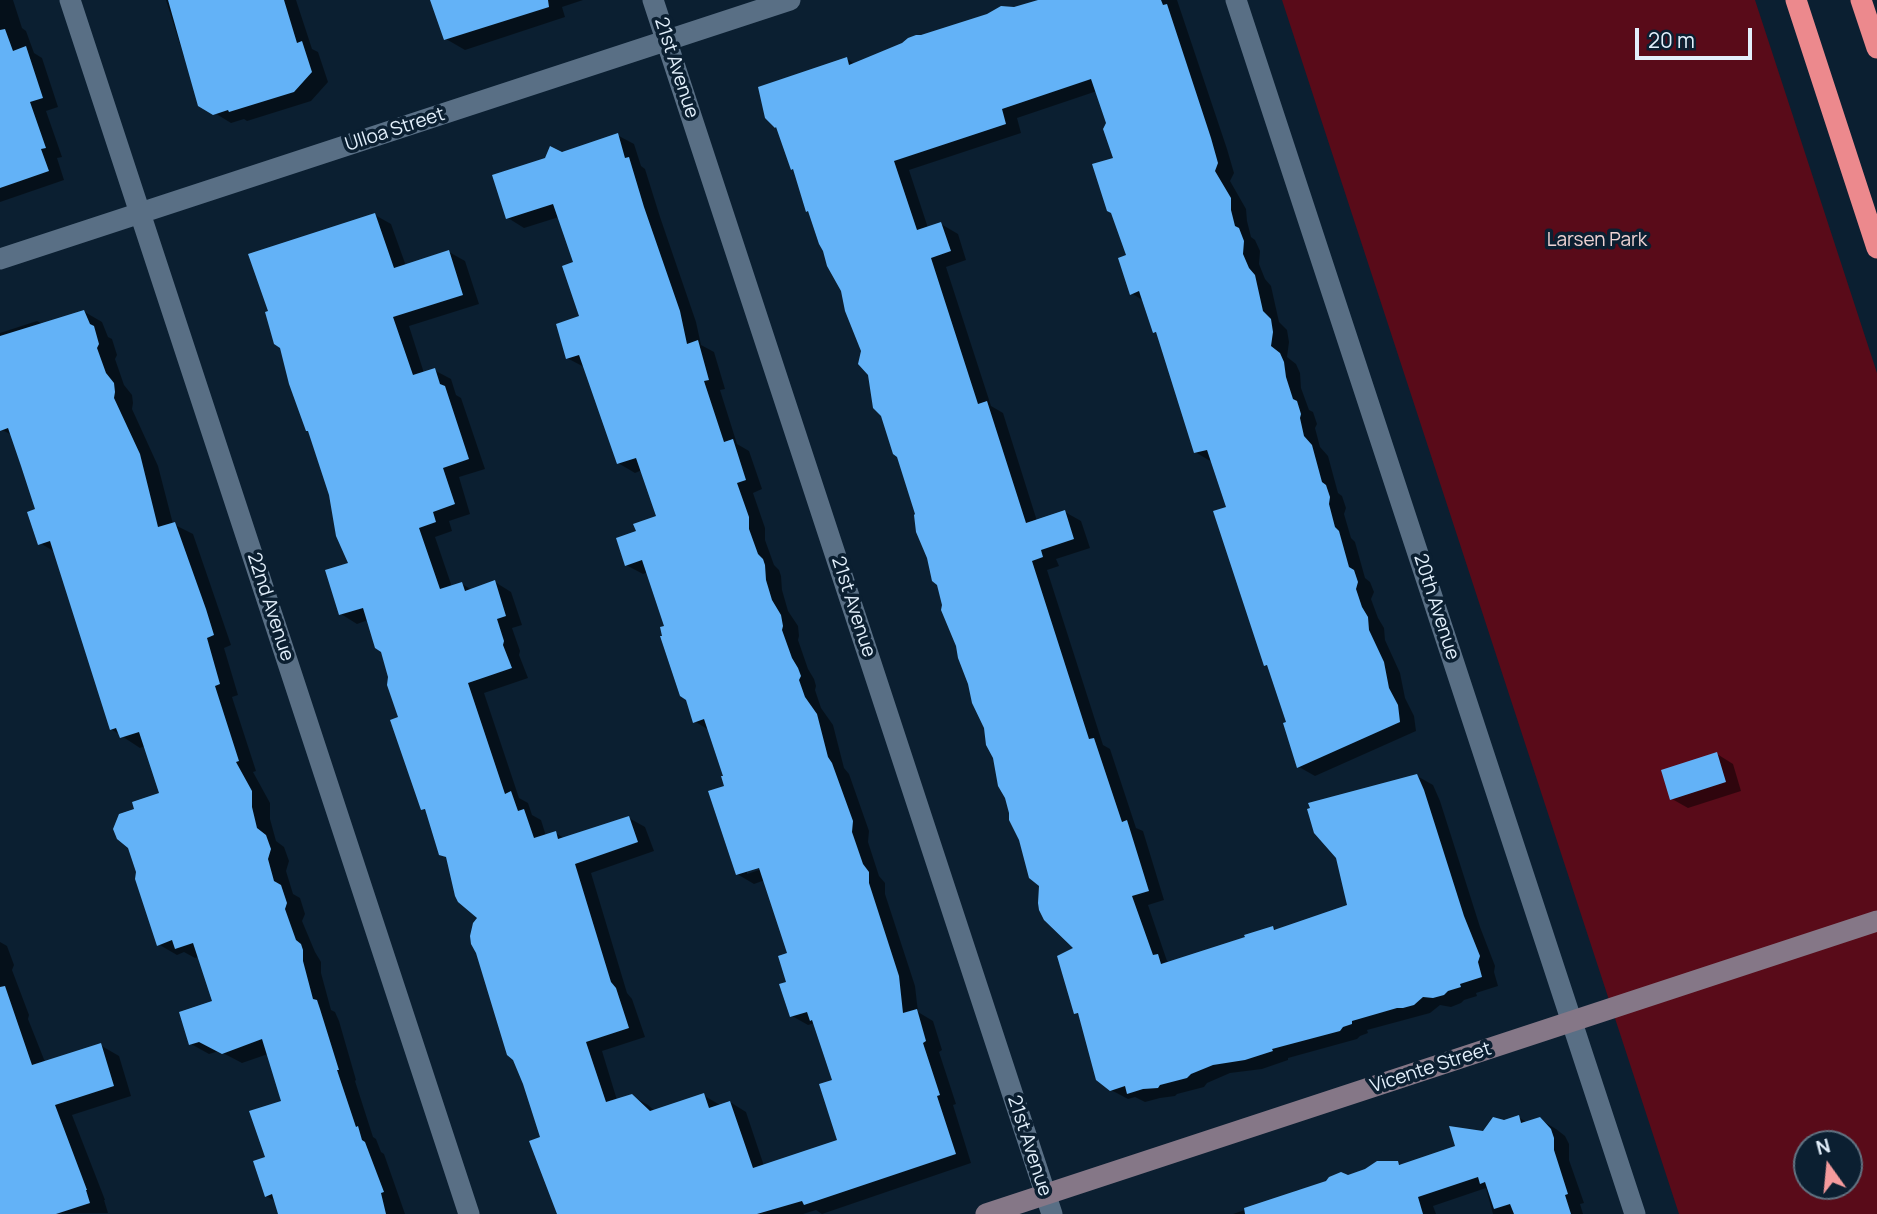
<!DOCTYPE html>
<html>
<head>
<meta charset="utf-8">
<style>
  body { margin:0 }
  #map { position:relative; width:1877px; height:1214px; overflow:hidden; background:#0b1f31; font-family:Manrope,sans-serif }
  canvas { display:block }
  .north { position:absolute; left:1793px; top:1130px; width:70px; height:70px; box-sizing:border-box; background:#0b1f31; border:2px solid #617382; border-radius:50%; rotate:345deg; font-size:19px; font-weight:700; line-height:28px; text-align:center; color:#e3f0fc }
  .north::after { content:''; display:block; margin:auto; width:24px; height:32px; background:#f59b9d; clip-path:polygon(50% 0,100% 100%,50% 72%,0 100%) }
  .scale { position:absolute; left:1635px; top:28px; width:117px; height:32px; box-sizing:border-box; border:4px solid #e3f0fc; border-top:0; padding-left:9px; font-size:21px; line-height:24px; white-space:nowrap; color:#e3f0fc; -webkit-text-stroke:5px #0b1f31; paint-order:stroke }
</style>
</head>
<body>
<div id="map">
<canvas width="1877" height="1214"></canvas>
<div class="north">N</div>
<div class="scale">20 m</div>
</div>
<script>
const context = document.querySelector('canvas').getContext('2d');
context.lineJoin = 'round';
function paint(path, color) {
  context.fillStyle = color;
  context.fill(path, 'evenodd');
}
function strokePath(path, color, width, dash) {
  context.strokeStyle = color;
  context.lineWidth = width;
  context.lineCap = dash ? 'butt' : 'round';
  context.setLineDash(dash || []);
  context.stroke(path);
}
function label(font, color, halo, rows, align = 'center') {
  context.font = font + ' Manrope,sans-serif';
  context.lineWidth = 7;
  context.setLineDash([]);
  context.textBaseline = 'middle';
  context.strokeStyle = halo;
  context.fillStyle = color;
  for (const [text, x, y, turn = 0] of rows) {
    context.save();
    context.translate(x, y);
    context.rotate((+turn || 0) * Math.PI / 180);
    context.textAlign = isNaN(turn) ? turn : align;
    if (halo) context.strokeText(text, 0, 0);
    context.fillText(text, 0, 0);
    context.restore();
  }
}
const green = new Path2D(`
  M1282,0H1755L1877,373V1214H1679ZM1807,1144H1849V1186H1807Z`);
const shadow = new Path2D(`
  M0,0H13L22,28L26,31L34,53L42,58L58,107L46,111L62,157L57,158L64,180L0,202Z
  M166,0H296L312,49L318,52L328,82L311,101L247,121L244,119L231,123L200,104L188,59L184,57Z
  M432,0H583L562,7L565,17L465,50L446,39Z
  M1042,0H1177L1227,149L1234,173L1230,181L1246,209L1247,221L1251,237L1255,240L1260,251L1259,264L1265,279L1271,286L1279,322L1287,330L1289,342L1287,357L1296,364L1300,373L1301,388L1309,410L1313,412L1317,424L1315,428L1320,447L1328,456L1338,493L1342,496L1346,508L1344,514L1351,538L1355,542L1365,578L1370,582L1374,592L1371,599L1378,618L1384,628L1385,640L1400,673L1405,698L1414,716L1416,731L1315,776L1299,767L1288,723L1270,667L1265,665L1228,508L1212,462L1195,452L1159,335L1154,332L1144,301L1131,293L1128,257L1115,159L1108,123L1097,91L1017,118L1021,133L909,170L928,228L941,224L958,234L966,260L946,267L991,406L1003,413L1037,521L1065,512L1081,521L1090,548L1056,559L1059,566L1047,570L1103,745L1110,749L1136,828L1143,831L1164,900L1148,905L1167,961L1170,963L1273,928L1277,930L1349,906L1417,776L1433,785L1440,801L1480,927L1495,966L1494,972L1498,986L1476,993L1477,996L1464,1000L1461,1003L1451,1007L1440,1005L1430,1013L1367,1030L1368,1033L1360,1036L1357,1039L1288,1058V1060L1262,1069L1230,1073L1207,1083L1204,1087L1177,1094L1175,1096L1160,1098L1145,1102L1135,1097L1128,1099L1111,1090L1080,1016L1076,1013V949L1041,885L995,757L944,605L917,515L843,290L795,171L792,169L847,59L855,64Z
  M617,135L634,144L641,166L645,169L660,217L696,322L701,345L714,352L725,389L720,390L737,444L749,451L762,489L753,493L765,528V540L774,565L779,570L781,576L782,590L788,611L798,626L799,636L798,640L808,669L814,679L816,686L815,690L821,708L833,725L844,768L849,774L869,831L868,842L879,876L885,883V894L915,986L918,1012L933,1021L942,1050L939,1052L956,1104L953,1105L971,1163L822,1214L816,1210L803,1214H565L480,918L448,857L428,812L422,809L382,651L368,620L357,624L341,614L350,564L375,215L391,224L406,266L449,252L465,261L479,304L409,326L424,373L434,370L451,379L456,395L461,398L485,469L459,477L470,514L449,521L452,531L435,537L452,587L462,584L472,590L495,582L511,592L522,625L512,628L520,651L519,655L528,678L484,693L519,798L528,803L532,815L541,820L546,836L555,833L564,838L629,818L645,827L654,851L591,873L627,993L632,999L645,1037L602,1051L617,1100L632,1096L648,1105L655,1111L703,1095L720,1105L730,1102L746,1112L764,1166L839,1141L834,1081L815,1023L808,1025L792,1016L788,983L790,954L765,880L754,884L737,874L727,787L709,730L694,721L648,572L643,574L626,565L638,532L659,517L642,470L635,473L618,463L584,367L567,358L581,317L575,263L559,217L524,228L508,218L562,154ZM767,863L768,867L747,874V870Z
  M83,311L102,322L108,337L112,339L117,355L115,359L124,385L132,395L133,403L132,409L158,466L173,524L193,534L231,645L224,648L238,695L232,697L256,771L253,772L270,803V819L276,841L284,847L289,861L286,871L293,894L300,898L305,914L302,921L315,952L321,962V973L331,1010L335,1012L339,1021L356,1080L355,1081L373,1137L376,1139L381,1152L384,1154L405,1214H280L275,1201L266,1196L267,1158L283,1102L268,1054L242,1063L219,1051L209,1054L191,1044L214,1002L199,957L195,958L184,952L177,955L158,944L136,810L161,794L145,746L140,748L111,729L55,552L40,543L37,510L12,435L2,430L0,423V333L37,321L43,324Z
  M1717,754L1733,764L1741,791L1688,808L1672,799Z
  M0,942L7,946L14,965L12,970L29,1015L28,1019L45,1062L100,1045L119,1056L131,1096L72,1115L105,1200H104L108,1213L0,1214Z
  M1518,1117L1528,1123L1539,1119L1556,1129L1565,1136L1569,1144V1160L1584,1203L1580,1204L1583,1214H1493L1486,1188L1433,1206L1436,1214H1233L1286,1196L1297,1190L1301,1191L1397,1163L1403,1166L1457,1147L1504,1122Z`);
const building = new Path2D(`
  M168,0H284L297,43L302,41L312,72L294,92L229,112L228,110L213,115L198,106Z
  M430,0H548L549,7L444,40Z
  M1038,0H1161L1163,5L1167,4L1211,138L1218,163L1215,171L1231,198V210L1235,226L1239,228L1244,241L1243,254L1249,268L1255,275L1263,311L1271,319L1273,332L1271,346L1280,353L1284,362L1286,377L1293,399L1297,401L1301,414L1300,418L1304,436L1312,445L1322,482L1326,485L1330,497L1329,504L1335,527L1339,531L1349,567L1354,570L1358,582L1356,589L1362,607L1368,617L1369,630L1384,662L1389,688L1398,705L1400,722L1297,768L1283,723L1286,722L1267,665L1264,666L1213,511L1226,507L1207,450L1194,453L1156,332L1153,333L1139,291L1130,295L1118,258L1126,255L1111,213L1107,211L1092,164L1113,158L1103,129L1106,123L1091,79L1002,109L1006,124L894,161L917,230L941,222L951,251L931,258L978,404L987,401L1026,523L1065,510L1074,539L1041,550L1043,557L1032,561L1089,739L1094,738L1122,822L1127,820L1149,891L1132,896L1153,955L1158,954L1161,964L1245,937L1244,935L1273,926L1274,930L1347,905L1336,858L1314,833L1307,809L1310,808L1308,803L1417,774L1424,790L1464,916L1480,956L1478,962L1482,977L1460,984L1461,987L1448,991L1444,995L1433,998L1423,997L1414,1005L1403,1008H1397L1352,1021V1024L1343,1027L1340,1031L1272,1049L1273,1051L1245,1060L1213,1065L1191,1074L1187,1078L1160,1085L1158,1088L1143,1089L1127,1094L1125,1086L1110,1091L1096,1080L1078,1013L1074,1014L1057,956L1073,948L1044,920L1039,910L1038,903L1039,886L1029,878L1019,840L1009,820V813L1005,798L998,786L993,758L986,745L984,728L972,703L968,684L958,658L956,646L941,610L942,605L937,585L932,581L927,558L916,532L914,515L915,514L897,457L893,454L881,416L873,408L868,375L858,364L861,351L845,311L841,291L827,266L823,251L819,244L808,211L806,212L793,169L791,170L776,127L775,128L765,118L758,87L847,57L849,65L902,43L908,38L916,35H921L987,14L1001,6L1014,7Z
  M5,29L13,51L26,46L43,98L30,102L46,148L41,149L49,171L0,188V30Z
  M618,133L625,158L629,157L644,207L680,311L687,344L698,340L709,380L704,381L724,442L733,439L746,480L737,483L749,517V529L758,554L763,559L765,565L766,580L772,600L781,615L783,626L782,630L792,658L798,668L801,676L799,680L805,697L817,714L828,757L832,763L853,821L852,832L863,864L869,872V883L899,976L903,1013L917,1009L926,1041L923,1043L940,1095L937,1096L956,1154L804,1205L802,1201L757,1214H557L529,1141L540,1137L523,1084L513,1060L507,1055L476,953L471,944L470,936L473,923L477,918L458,902L455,896L446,857L439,855L425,809L421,810L390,720L398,717L387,685L388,677L381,652L375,648L363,608L339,615L325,570L348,563L336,536L329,495L308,431H306L289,384L280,348L274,344L265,312L268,311L248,254L375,213L394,268L449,250L463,295L393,317L413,375L435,368L440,384L445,386L469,459L443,468L455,504L433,512L436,522L419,528L440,589L462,582L465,591L495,580L506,616L497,619L504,641L503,645L512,668L468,683L505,794L511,791L518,811L524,809L534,838L556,831L558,839L629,816L638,842L575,864L611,982L616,988L629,1028L586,1042L606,1102L632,1094L650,1111L704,1093L709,1108L730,1101L753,1168L837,1140L819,1084L832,1080L812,1020L810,1021L807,1012L790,1017L779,984L786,982L778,956L787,953L759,868L736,875L708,791L724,786L721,776H723L704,719L693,723L686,700L680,696L660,636H662L660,627L664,626L642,560L625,566L616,538L636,531L633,524L656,516L636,458L617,464L579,355L566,359L556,324L579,316L562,266L573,262L553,204L506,219L492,175L545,158L550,146L562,152Z
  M84,310L90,324L94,326L99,344L97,348L106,373L114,383L115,392L114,398L140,454L158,527L175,522L206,609L214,635L207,638L220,684L215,686L239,761L236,762L252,791V807L257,828L266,835L271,849L268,859L274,881L281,885L287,903L285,909L296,940L301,944L303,950V961L313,999L317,1000L320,1009L339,1070H337L356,1127L358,1126L362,1140L365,1142L384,1192L381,1193L386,1214H278L272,1194L265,1197L253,1161L265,1157L249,1111L281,1101L262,1039L222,1054L199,1042L189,1045L179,1012L212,1001L193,943L175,949L172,940L157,946L135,879L136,872L128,848L117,839L113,829L119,814L134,809L132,802L159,793L139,732L120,738L116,728L110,730L50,541L38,545L27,512L35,509L21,466L8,428L0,431V336Z
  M1717,752L1726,782L1670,800L1661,770Z
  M5,986L32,1065L101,1043L114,1086L55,1105L87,1190H86L90,1203L56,1214H0V987Z
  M1519,1115L1521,1123L1540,1117L1551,1129L1554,1138V1150L1568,1194L1565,1195L1571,1214H1514L1510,1204L1494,1209L1485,1182L1480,1184L1478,1177L1418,1197L1423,1214H1245L1244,1208L1326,1181L1329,1177L1341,1172L1348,1175L1365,1169L1377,1161H1398L1399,1165L1455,1146L1449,1126L1483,1131L1493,1117L1504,1120Z`);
const street = new Path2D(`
  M70,0L469,1214
  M653,0L1052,1214
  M1236,0L1635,1214
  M0,259L790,0`);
const secondary = new Path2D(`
  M986,1214L1877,921`);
const highway = new Path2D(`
  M1796,0L1877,248
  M1861,0L1877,48`);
const streetNames = [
  ["21st Avenue",676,68,72],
  ["Ulloa Street",395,130,-18],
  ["22nd Avenue",270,607,72],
  ["21st Avenue",853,607,72],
  ["20th Avenue",1436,607,72],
  ["Vicente Street",1431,1068,-18],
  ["21st Avenue",1029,1146,72]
];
const parkNames = [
  ["Larsen Park",1597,241]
];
paint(green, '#590b19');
paint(shadow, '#0007');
paint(building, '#63b2f7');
strokePath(street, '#596f85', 21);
strokePath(secondary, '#857787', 21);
strokePath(highway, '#ec898d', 21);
label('19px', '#e3f0fc', '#0b1f31', streetNames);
label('19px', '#eed2d2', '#0b1f31', parkNames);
</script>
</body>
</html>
